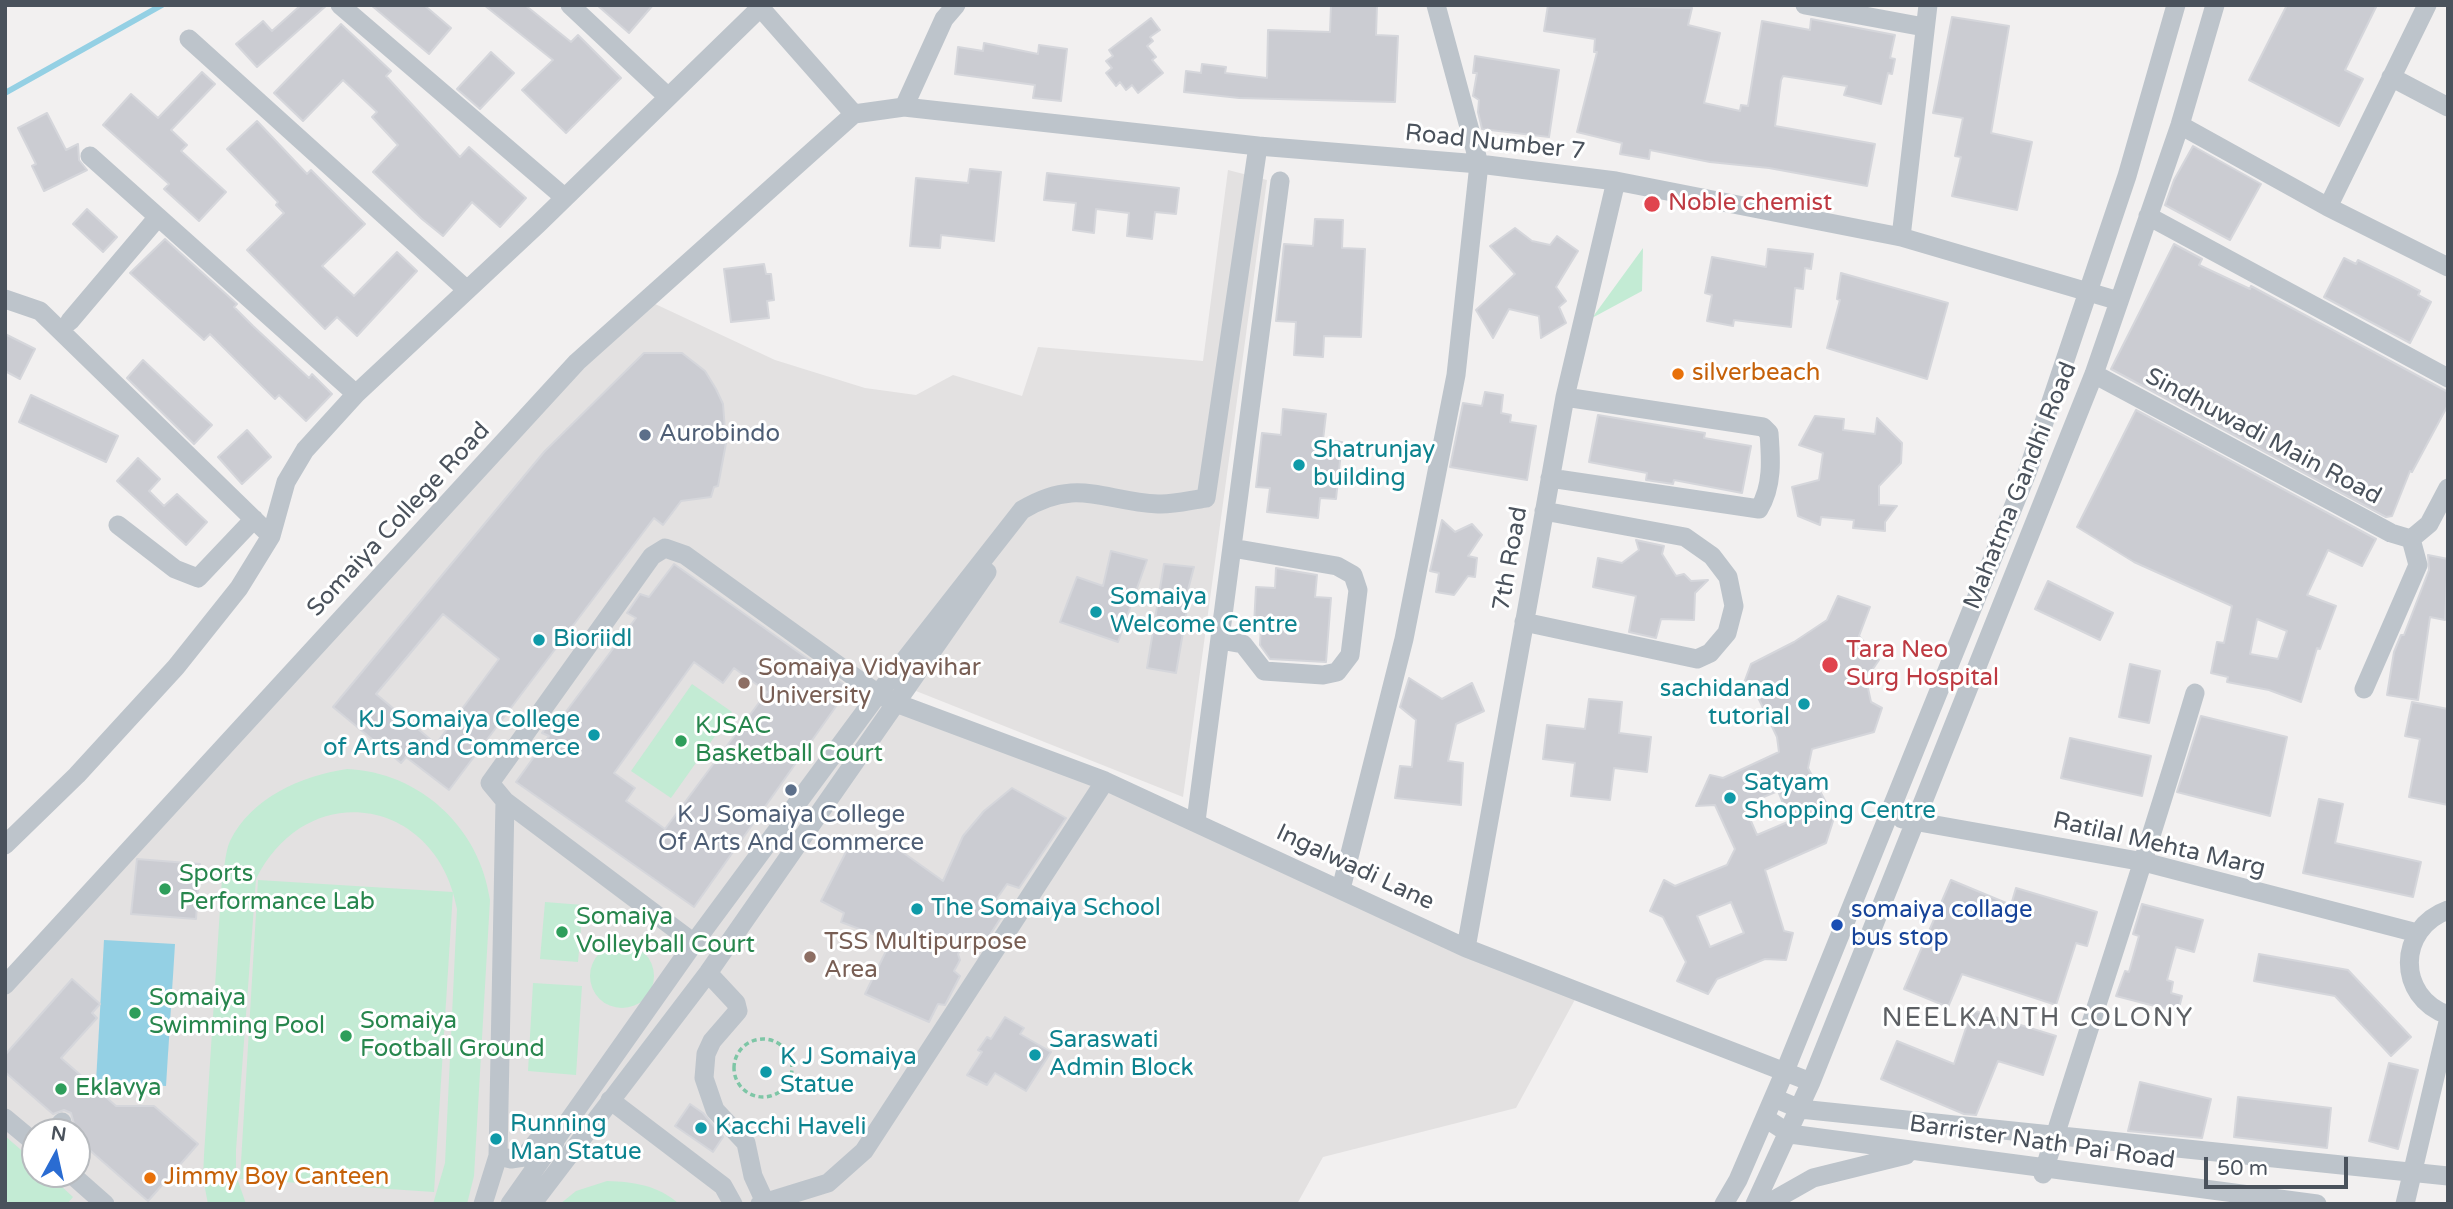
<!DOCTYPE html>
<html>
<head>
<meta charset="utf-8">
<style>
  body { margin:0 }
  #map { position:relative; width:2453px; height:1209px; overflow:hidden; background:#f2f0f0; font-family:"Varela Round",sans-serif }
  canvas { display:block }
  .frame { position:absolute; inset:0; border:7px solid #4a525c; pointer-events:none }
  .north { position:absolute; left:21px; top:1118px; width:70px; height:70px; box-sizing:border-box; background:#fff; border:2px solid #b7babe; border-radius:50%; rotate:8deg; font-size:19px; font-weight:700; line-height:28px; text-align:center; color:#4a525c }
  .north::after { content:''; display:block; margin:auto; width:24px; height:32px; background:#2a6cd2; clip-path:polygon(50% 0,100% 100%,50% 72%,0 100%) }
  .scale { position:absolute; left:2204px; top:1157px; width:144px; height:32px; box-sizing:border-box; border:4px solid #4a525c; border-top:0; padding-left:9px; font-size:21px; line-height:24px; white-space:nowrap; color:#4a525c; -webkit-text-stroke:5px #fff; paint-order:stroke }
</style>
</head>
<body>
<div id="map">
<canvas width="2453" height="1209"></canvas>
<div class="frame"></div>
<div class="north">N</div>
<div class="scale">50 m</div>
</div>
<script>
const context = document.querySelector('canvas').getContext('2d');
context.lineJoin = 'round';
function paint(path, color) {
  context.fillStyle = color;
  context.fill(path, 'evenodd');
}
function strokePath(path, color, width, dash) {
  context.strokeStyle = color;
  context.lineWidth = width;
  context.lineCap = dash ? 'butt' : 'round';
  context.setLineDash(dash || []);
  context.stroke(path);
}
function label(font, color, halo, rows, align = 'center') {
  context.font = font + ' "Varela Round",sans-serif';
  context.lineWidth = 6;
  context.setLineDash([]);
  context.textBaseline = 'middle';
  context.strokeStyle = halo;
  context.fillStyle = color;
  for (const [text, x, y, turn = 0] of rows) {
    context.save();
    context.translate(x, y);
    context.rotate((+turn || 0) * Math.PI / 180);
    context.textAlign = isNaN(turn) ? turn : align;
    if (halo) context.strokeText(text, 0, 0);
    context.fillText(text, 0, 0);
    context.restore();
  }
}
const education = new Path2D(`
  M1228,170L1267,180L1183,797L916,691L905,706L1102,785L1578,994L1516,1108L1323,1157L1297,1204H5V990L580,368L653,303L775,360L865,388L916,395L953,375L1022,396L1038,347L1203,361ZM35,1132H77V1174H35Z`);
const green = new Path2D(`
  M1643,248L1642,291L1592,318Z
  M692,684L732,712L671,798L631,771Z
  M347,769C420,772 480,828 490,900L474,1176L467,1204H433L445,1163L457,909C437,797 307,776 256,879L236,1150V1175L246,1204H208L203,1178L204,1155L222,878C225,867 225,852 230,841C252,797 301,776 347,769Z
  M258,880L453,892L434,1192L240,1179Z
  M545,902L583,905L578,962L540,959Z
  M590 976a32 32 0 1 1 64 0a32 32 0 1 1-64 0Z
  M533,983L582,986L576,1075L528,1071Z
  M5,1136L35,1162V1174H48L73,1197L67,1204H5Z
  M607,1181C634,1182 658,1185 679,1204H560L576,1191Z`);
const water = new Path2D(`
  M104,940L175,944L166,1086L96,1082Z`);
const stream = new Path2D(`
  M5,93L162,5`);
const building = new Path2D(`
  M301,5H327L257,67L236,44L263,21L272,31Z
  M371,5H424L451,28L429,54Z
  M484,5H525L571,42L578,35L621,78L566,133L522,90L553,60Z
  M597,5H653L629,33Z
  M1331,5H1377L1376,35L1398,36L1395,102L1239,98L1184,92L1186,71L1201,73L1202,64L1226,67L1225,73L1267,78L1268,30L1330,32Z
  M1548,5L1692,8L1688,25L1720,33L1704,103L1740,111L1741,105L1748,106L1762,21L1810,30L1811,19L1895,35L1890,58L1895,59L1892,74L1888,73L1881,104L1844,95L1847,86L1783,76L1781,80L1775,126L1875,144L1867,186L1769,168L1710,162L1650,150L1649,159L1620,154L1622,143L1577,132L1597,52H1594L1595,39L1544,31Z
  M2287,5H2377L2345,70L2363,79L2339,126L2249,80Z
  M1952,17L2009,26L1991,133L2032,142L2017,210L1952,196L1961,157L1955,156L1963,118L1933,113Z
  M1151,18L1160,30L1150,37L1153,41L1147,46L1156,57L1152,60L1163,73L1138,93L1132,85L1126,90L1120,82L1116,86L1106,73L1112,68L1106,61L1113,56L1109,50Z
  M341,24L391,71L386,76L460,157L469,147L526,198L500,227L472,202L443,236L422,219L373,172L398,145L372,117L377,112L343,80L303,121L274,93Z
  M984,43L1038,54L1039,45L1067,49L1061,101L1033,98L1035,85L955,74L958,47L983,51Z
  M491,52L514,73L480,109L457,89Z
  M1475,56L1559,70L1549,137L1482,129L1478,112L1479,100L1473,96L1477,73H1473Z
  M202,72L215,84L171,130L187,145L181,151L226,192L199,221L164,189L169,184L103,125L131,94L158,118Z
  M47,113L66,150L78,144L79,160L87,170L44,191L32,166L36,164L18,128Z
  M257,121L307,174L311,170L365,224L322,266L354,296L397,252L417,271L357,336L337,317L325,329L247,250L284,213L276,205L278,202L227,149Z
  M2193,146L2261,184L2230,240L2165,205L2174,180Z
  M970,169L1001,172L994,241L941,235L940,248L910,246L916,178L968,183Z
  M1047,173L1179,188L1176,214L1155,212L1152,239L1127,236L1129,213L1096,209L1094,233L1073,230L1076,203L1044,200Z
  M87,209L117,237L103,252L73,224Z
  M1315,219L1343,220L1342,248L1365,249L1361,337L1324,336L1323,357L1294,355L1296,322L1276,321L1284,244L1313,246Z
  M1515,228L1532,241L1550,245L1557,236L1578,251L1556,287L1566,301L1559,307L1566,323L1541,338L1539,316L1509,309L1493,338L1476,310L1515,274L1490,246Z
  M165,239L237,304L234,307L253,326L309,378L312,374L332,394L306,421L279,395L275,399L210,334L204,340L130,273Z
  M2174,244L2202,259L2199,265L2250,289L2251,286L2448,392V405L2412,472L2410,471L2392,516L2386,517L2111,369Z
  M1768,249L1813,254L1811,269L1805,268L1803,289L1795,288L1791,327L1734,320L1733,326L1707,321L1712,295L1705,293L1712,257L1766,267Z
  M2344,258L2356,264L2358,260L2401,281L2420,291L2418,295L2431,302L2410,343L2324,297Z
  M764,264L766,274H771L774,300L767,301L769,318L731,322L724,269Z
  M1841,273L1948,303L1927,379L1827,348L1840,300L1837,299Z
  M5,334L35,349L20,379L5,371Z
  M644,353H682L705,371L716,389L723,404L726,443L718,486L714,487L711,497L681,501L663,525L654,518L449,790L406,757L401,763L333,707L544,452ZM443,614L499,659L436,744L376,694Z
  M143,360L212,425L194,444L127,378Z
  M1485,392L1503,395L1501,413L1511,415L1510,422L1536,426L1527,480L1450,467L1463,403L1482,406Z
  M31,395L118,436L106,462L19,422Z
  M1283,409L1326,414L1323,440L1342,442L1336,499L1320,498L1318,518L1267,512L1270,488L1256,487L1262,433L1281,435Z
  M2136,410L2376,539L2362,566L2328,550L2307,595L2336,606L2320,649L2317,648L2301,702L2269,690L2227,682L2228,677L2211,673L2217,642L2224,643L2232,606L2134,562L2077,527ZM2257,619L2287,631L2278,659L2250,654Z
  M1598,415L1705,433L1704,438L1751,446L1742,493L1674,480L1673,484L1646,480L1647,473L1589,462Z
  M1815,416L1844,419L1843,430L1875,434L1877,418L1902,443L1901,463L1879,486V505L1897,506L1885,522V531L1853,528L1854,520L1821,517L1820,525L1798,516L1792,487L1819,480L1823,453L1799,445Z
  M247,430L271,457L242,484L218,457Z
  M138,458L160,479L149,491L164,506L177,494L207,522L186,545L117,481Z
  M1442,520L1455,532L1472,524L1482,535L1468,556L1477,558L1475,577L1468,576L1454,595L1436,592L1439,573L1430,571Z
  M1636,540L1664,546L1662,554L1676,576L1684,574L1691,581L1708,580L1695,593L1694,620L1661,619L1656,638L1629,632L1636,596L1593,587L1598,558L1622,563L1639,550Z
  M1111,551L1147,560L1118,642L1060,622L1077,577L1103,586Z
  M2428,555L2448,559L2445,620L2430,617L2418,700L2387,695L2394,652L2401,635H2404L2429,570Z
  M674,564L849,688L694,907L516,782L549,736L542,733L555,714L562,717L636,618L627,613L640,594L649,597ZM694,662L723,683L734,668L767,692L665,829L626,801L635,788L614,773Z
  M1164,564L1194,567L1183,609H1187L1176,673L1147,668Z
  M1276,568L1317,575L1315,597L1331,598L1326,662L1270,659L1260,645L1261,625H1254L1256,587L1275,588Z
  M2048,581L2113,613L2100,640L2035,609Z
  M1838,596L1870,607L1859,636L1879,660L1866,679L1871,702L1882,708L1874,732L1812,749L1808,768L1834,818L1826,843L1765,870L1784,931L1793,933L1786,960L1765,959L1717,979L1708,994L1677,981L1686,962L1663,917L1650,911L1664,880L1675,886L1727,865L1735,849L1715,805L1696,806L1710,775L1723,778L1779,752L1777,737L1754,689L1741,691L1751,664L1794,642L1827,620ZM1778,791L1790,821L1757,835L1744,805ZM1731,902L1744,933L1710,947L1697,916Z
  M2130,664L2160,671L2149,723L2119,717Z
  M1409,678L1442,699L1472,683L1484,711L1456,724L1448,761L1463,763L1461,805L1395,798L1400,766L1412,767L1416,720L1400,707Z
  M1589,699L1622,702L1619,733L1651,737L1647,772L1614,768L1610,800L1571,796L1575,763L1543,759L1547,725L1585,729Z
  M2412,702L2448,709V805L2409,797L2420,739L2405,736Z
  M2201,716L2287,737L2270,816L2177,792Z
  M2070,738L2151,756L2142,796L2061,778Z
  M1012,788L1066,818L1019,888L1007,884L993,904L1004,913L984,944L968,937L958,954L960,960L954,971L960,976L945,1005L938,1004L929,1022L865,994L891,941L841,922L844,913L821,901L849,846L872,842L886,849L891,844L943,881L963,836L984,811Z
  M2319,799L2343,804L2335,843L2421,862L2413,897L2303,873Z
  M137,859L200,864L196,919L131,914Z
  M1951,880L2011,905L2016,888L2097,912L2087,946L2076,943L2056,1005L1962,974L1948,1007L1904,989Z
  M2142,904L2203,920L2194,952L2176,947L2167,980L2173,982L2171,993L2182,996L2178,1012L2116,996L2125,971L2129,972L2139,936L2133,934Z
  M2259,954L2348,970L2411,1037L2391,1056L2335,996L2254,981Z
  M72,979L100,1004L92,1013L97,1018L61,1058L116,1106H154L198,1144L148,1201L85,1146L87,1144L71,1130L74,1124L71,1113L64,1110L53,1114L5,1072V1055Z
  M1972,1010L2056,1036L2043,1075L1998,1061L1976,1115L1964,1114L1881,1079L1897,1041L1954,1064Z
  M1005,1017L1024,1028L1020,1034L1051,1052L1026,1091L995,1073L987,1085L967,1075L982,1052L978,1050L987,1037L991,1039Z
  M2389,1063L2418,1070L2398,1149L2369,1141Z
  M2140,1082L2211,1099L2202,1138L2128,1131Z
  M2238,1097L2331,1108L2327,1148L2234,1137Z
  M690,1104L703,1113L723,1137L713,1152L675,1126Z`);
const path = new Path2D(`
  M734 1068a29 29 0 1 1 58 0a29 29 0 1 1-58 0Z`);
const minor = new Path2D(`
  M340,5L564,197
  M570,5L667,96
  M758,5L854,114
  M1805,5L1924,27
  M189,39L467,290
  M2391,77L2448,107
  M904,107L944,19L956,5
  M854,114L904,107L1258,146L1479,164L1616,181L1901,237L2119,301
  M2180,125L2328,207L2448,267
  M90,156L356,394
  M2328,207L2427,5
  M2148,216L2448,378
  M1901,237L1928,5
  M5,299L40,311L271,536
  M70,321L158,217
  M2094,374L2391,533L2411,539
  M1550,478L1759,509C1773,486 1771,459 1769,433L1763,427L1565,397
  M1206,498L1258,146
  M118,525L175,569L198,578L254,519
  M2411,539L2429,524L2448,488
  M1524,622L1697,659L1710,653L1727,633L1734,606L1728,577L1712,556L1685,537L1544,511
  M1220,640L1243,644L1264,671L1323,675L1337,672L1350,655L1358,590L1353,575L1337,566L1232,548
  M2364,689L2418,565L2411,539
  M1902,819L2144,862L2417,933
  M1196,821L1280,181
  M5,845L77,775L176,667L239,588L271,536L286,482L305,450L356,394L538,224L763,5
  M1341,889L1404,639L1456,375L1479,164L1436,5
  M2448,910C2397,928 2396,997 2448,1015
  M694,943L505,801L490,783L652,556L665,548L685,555L878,694L896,703L1105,781L1466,948L1811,1082
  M1466,948L1565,397L1616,181
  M708,973L736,1003L738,1011L712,1041L706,1054L704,1078L715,1110L746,1143L753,1176L765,1202
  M5,985L577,362L854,114
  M1774,1098L1800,1109L2448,1176
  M610,1100L723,1186L733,1204
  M5,1118L35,1143
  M1765,1118L1790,1134L2317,1204
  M53,1132L62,1122
  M498,1156L511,1159L524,1157L543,1134L555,1142
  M71,1174L105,1204
  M2043,1174C2093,1014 2147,854 2195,693
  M483,1204L498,1156L505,801
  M510,1204L694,943L878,694L1022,510C1077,477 1102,501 1158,504C1173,505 1191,500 1206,498
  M532,1204L708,973L987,572
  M760,1204L828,1183L864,1151L1105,781
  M1724,1204L1738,1180L1785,1071L2027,473L2127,176L2176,5
  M1755,1204L1811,1082L2094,374L2180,125L2215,5
  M1767,1204L1813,1178L1906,1155
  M2405,1204L2448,1022`);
const markers = [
  [1652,204,9,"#e0444e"],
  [1678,374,7,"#e8710a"],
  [645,435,7,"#5c6f8a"],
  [1299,465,7,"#0f9aa8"],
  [1096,612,7,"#0f9aa8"],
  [539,640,7,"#0f9aa8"],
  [1830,665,9,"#e0444e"],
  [744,683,7,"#8d6e63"],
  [1804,704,7,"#0f9aa8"],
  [594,735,7,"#0f9aa8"],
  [681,741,7,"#2e9e5b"],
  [791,790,7,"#5c6f8a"],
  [1730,798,7,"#0f9aa8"],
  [165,889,7,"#2e9e5b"],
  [917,909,7,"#0f9aa8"],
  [1837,925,7,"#1a4fb4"],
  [562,932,7,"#2e9e5b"],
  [810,957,7,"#8d6e63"],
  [135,1013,7,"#2e9e5b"],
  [346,1036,7,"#2e9e5b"],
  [1035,1055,7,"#0f9aa8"],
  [766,1072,7,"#0f9aa8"],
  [61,1089,7,"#2e9e5b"],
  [701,1128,7,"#0f9aa8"],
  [496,1139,7,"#0f9aa8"],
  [150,1178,7,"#e8710a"]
];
const streetNames = [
  ["Road Number 7",1495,143,6],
  ["Sindhuwadi Main Road",2263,437,28],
  ["Mahatma Gandhi Road",2021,486,-68],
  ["Somaiya College Road",399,520,-47],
  ["7th Road",1511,559,-80],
  ["Ratilal Mehta Marg",2159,845,13],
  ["Ingalwadi Lane",1355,868,25],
  ["Barrister Nath Pai Road",2042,1143,8]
];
const healthNames = [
  ["Noble chemist",1668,204],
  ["Tara Neo",1846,651],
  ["Surg Hospital",1846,679]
];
const foodNames = [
  ["silverbeach",1692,374],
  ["Jimmy Boy Canteen",164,1178]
];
const serviceNames = [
  ["Aurobindo",659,435],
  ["K J Somaiya College",791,816,"center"],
  ["Of Arts And Commerce",791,844,"center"]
];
const cultureNames = [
  ["Shatrunjay",1313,451],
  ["building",1313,479],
  ["Somaiya",1110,598],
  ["Welcome Centre",1110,626],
  ["Bioriidl",553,640],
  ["sachidanad",1790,690,"right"],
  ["tutorial",1790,718,"right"],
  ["KJ Somaiya College",580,721,"right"],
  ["of Arts and Commerce",580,749,"right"],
  ["Satyam",1744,784],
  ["Shopping Centre",1744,812],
  ["The Somaiya School",931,909],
  ["Saraswati",1049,1041],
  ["Admin Block",1049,1069],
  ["K J Somaiya",780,1058],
  ["Statue",780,1086],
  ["Running",510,1125],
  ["Man Statue",510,1153],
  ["Kacchi Haveli",715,1128]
];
const educationNames = [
  ["Somaiya Vidyavihar",758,669],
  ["University",758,697],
  ["TSS Multipurpose",824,943],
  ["Area",824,971]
];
const leisureNames = [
  ["KJSAC",695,727],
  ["Basketball Court",695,755],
  ["Sports",179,875],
  ["Performance Lab",179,903],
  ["Somaiya",576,918],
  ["Volleyball Court",576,946],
  ["Somaiya",149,999],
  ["Swimming Pool",149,1027],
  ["Somaiya",360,1022],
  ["Football Ground",360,1050],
  ["Eklavya",75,1089]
];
const transitNames = [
  ["somaiya collage",1851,911],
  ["bus stop",1851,939]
];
const neighbourhoodNames = [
  ["NEELKANTH COLONY",2038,1019]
];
paint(education, '#e3e1e1');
paint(green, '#c3ebd4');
paint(water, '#94d0e4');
strokePath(stream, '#94d0e4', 6);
paint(building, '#cbccd2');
strokePath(building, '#d5d6db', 2);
strokePath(path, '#7ec6a6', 3.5, [5, 3.5]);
strokePath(minor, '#bdc4cb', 19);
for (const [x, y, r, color] of markers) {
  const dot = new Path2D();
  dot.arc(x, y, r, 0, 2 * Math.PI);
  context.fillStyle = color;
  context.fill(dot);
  strokePath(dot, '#fff', 2.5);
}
label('24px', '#4a525c', '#fff', streetNames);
label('24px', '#be3a42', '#fff', healthNames, 'left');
label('24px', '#c56008', '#fff', foodNames, 'left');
label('24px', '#4e5e75', '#fff', serviceNames, 'left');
label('24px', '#0d838f', '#fff', cultureNames, 'left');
label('24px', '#785e54', '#fff', educationNames, 'left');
label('24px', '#27864d', '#fff', leisureNames, 'left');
label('24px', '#164399', '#fff', transitNames, 'left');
context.letterSpacing = '2px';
label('26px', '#5d6064', '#fff', neighbourhoodNames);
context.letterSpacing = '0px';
</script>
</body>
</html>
